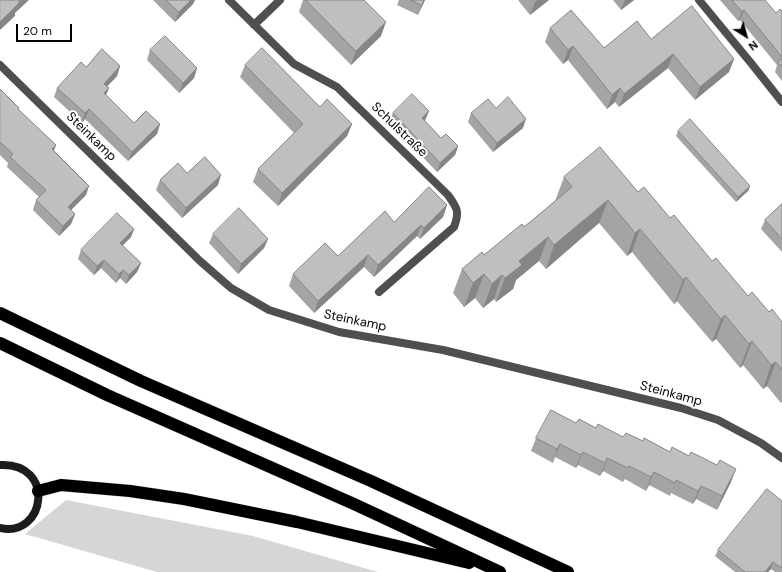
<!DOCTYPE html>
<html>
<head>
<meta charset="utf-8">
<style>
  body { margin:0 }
  #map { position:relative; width:782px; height:572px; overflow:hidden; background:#fff; font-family:"DM Sans",sans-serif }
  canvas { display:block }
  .north { position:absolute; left:726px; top:16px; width:40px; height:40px; -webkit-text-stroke:3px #fff; paint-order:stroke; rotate:143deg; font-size:11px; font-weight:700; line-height:16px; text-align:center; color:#000 }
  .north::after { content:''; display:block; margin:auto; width:14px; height:18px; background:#000; clip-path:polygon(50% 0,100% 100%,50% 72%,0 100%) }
  .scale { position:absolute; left:16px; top:24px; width:56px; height:18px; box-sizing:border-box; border:2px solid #000; border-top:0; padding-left:5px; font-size:12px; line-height:14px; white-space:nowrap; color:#000; -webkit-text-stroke:3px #fff; paint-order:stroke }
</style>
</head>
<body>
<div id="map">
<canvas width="782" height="572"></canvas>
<div class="north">N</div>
<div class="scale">20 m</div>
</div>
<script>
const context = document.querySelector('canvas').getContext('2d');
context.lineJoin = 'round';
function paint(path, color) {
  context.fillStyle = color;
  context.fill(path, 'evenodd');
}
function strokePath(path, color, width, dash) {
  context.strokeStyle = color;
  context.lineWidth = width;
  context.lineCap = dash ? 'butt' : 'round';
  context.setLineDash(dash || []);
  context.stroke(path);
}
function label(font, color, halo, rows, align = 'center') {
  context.font = font + ' "DM Sans",sans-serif';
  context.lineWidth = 4;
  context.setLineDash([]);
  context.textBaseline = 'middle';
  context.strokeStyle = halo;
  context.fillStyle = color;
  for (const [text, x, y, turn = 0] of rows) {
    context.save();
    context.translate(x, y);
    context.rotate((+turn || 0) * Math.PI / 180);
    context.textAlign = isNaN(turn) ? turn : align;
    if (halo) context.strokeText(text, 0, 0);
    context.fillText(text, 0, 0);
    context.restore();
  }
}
const green = new Path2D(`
  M66,500L253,536L378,572H157L25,534Z`);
const street = new Path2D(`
  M229,0L294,64L337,87L448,195C457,208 460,211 454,227L379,292
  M699,0L751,63L782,102
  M254,25L280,0
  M0,65L200,261L231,288L269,310L339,332L443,350L681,408L718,420L761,443L782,458`);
const secondary = new Path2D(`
  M0,465C56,462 46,538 0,528`);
const highway = new Path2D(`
  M0,313L141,381L371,481L568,572
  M0,343L107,395L354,504L500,572
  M38,491L61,485L130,491L184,499L297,522L469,563`);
const wall = new Path2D(`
  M153,0H195L193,4L175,22Z
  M303,0H364L381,36L351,65L299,12Z
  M399,0H425L418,15L397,5Z
  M518,0H549L530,15Z
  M613,0H634L621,10Z
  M720,0H765L776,13L782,11V81L775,72L777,65L740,20L738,21Z
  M550,28L604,48L651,39L734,59L729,72L695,100L668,68L619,107L615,102L607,109L568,60L563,64L545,42Z
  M150,50L197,68L194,78L179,93L147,60Z
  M245,65L320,107L352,124L347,136L278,206L253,182L258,169L294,133L240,77Z
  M120,66L117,76L107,86L109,88L106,95L134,123L160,124L157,134L128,161L85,119L82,123L54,97L57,88Z
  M0,89L18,110L56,145L54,151L86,195L71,210L75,214L71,224L59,236L33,210L36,200L39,197L7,167L8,163L0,155Z
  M496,108L523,128L493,152L468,122L471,113Z
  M429,111L425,121L441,138L458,146L455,155L437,172L389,122L393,113Z
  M678,131L750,186L748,191L736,202L676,136Z
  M187,173L218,185L182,218L156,190L160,180Z
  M564,177L638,192L670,218L712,261L748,296L782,322V402L781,403L767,386L763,389L743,365L740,368L716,339L712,342L677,301L674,304L632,252L627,256L599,223L546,269L539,261L516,280L513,289L496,302L494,299L483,308L475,298L464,307L453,293L462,269L484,255L524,227L555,201Z
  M782,204V252L761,229L765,220Z
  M447,205L443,217L420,239L417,236L374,277L364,267L314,313L289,286L293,274L338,256L394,222Z
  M134,229L131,237L122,246L141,263L137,272L126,284L120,278L116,283L101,268L94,275L78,259L81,250Z
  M213,234L268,239L264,248L238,274L209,243Z
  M576,423L596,428L623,437L643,441L731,482L717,510L696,499L693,504L671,493L670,496L649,485L646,491L625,479L623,482L603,471L600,476L578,465L576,468L555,457L553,463L531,451L536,438Z
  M782,501V572H775L771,569L768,572H735L715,556L718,550Z`);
const shadedWall = new Path2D(`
  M21,0H29L15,13V16L0,30V22Z
  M191,0H195L193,4L175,22L179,12Z
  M424,0H425L418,15Z
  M538,0H549L530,15L535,2Z
  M625,0H634L621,10Z
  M744,10L740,20L738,21L742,11Z
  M386,22L381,36L351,65L356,51Z
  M573,46L568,60L563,64L568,50Z
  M673,54L668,68L619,107L624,94Z
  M734,59L729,72L695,100L700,87Z
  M120,66L117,76L101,93L104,84Z
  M197,68L194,78L179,93L183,83Z
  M109,88L105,97L104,93Z
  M620,88L615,102L607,109L612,95Z
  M89,109L85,119L82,123L85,113Z
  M429,111L425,120L418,127L422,118Z
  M526,119L523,128L493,152L497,143Z
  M160,124L157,134L128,161L132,152Z
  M352,124L347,136L278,206L282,193Z
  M56,145L52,154V149Z
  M458,146L455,155L437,172L440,163Z
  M221,175L218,185L182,218L186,208Z
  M89,186L86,195L64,217L68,207Z
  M750,186L748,191L736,202L738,197Z
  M608,200L599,223L546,269L554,245Z
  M447,205L443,217L420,239L424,228Z
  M75,214L71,224L59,236L63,226Z
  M421,225L417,236L374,277L378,265Z
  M134,229L131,237L116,252L120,243Z
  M640,229L632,252L627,256L635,233Z
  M548,237L539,261L516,280L513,289L496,302L505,278L519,261Z
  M268,239L264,248L238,274L241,264Z
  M368,255L364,267L314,313L318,301Z
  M104,260L101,268L94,275L97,266Z
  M141,263L137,272L126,284L129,275Z
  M123,270L120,278L116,283L119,274Z
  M484,274L475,298L464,307L473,283Z
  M502,275L494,299L483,308L492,284Z
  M686,277L677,301L674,304L683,280Z
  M725,315L716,339L712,342L721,319Z
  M752,341L743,365L740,368L749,344Z
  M776,362L767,386L763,389L771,365Z
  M560,444L555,457L553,463L557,449Z
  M583,452L578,465L576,468L581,455Z
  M607,458L603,471L600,476L605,463Z
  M736,469L731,482L717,510L722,496Z
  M654,472L649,485L646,491L651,477Z
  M701,486L696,499L693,504L698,491Z
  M773,562L771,569L768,572H765Z`);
const building = new Path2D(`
  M0,0H21L18,2L19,3L0,22Z
  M166,0H191L179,12Z
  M306,0H364L386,22L356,51Z
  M411,0H424L422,5Z
  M732,0H765L776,13L780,9L782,11V57L744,10L742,11Z
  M692,6L734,59L700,87L673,54L624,94L620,88L612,95L573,46L568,50L550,28L571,10L604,48L637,21L651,39Z
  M165,36L197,68L183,83L150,50Z
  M262,48L320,107L327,99L352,124L282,193L258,169L303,124L245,65Z
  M102,49L120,66L104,84L109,88L104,93L134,123L146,111L160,124L132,152L89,109L85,113L57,88L81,62L86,67Z
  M782,59V67L778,62Z
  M0,89L19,108L18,109L56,145L52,149L89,186L68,207L75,214L63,226L36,200L46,190L10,157L13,154L0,142Z
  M412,94L429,111L422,118L441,138L446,134L458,146L440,163L393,113Z
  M508,97L526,119L497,143L471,113L488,99L496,108Z
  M690,119L750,186L738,197L678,131Z
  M600,147L638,192L644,187L670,218L674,215L712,261L716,258L748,296L752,292L769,312L772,309L782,322V370L776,362L771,365L752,341L749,344L725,315L721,319L686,277L683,280L640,229L635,233L608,200L554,245L548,237L519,261L522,265L505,278L502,275L492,284L484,274L473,283L462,269L482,252L484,255L522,224L524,227L572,187L564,177Z
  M205,157L221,175L186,208L160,180L178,163L187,173Z
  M429,187L447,205L424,228L421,225L378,265L368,255L318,301L293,274L325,243L338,256L385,211L394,222Z
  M782,204V239L765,220Z
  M239,208L268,239L241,264L213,234Z
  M117,213L134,229L120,243L141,263L129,275L123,270L119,274L104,260L97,266L81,250Z
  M551,410L576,423L579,419L596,428L598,424L623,437L626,433L643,441L644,438L670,452L672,447L689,456L691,452L717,465L720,460L736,469L722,496L701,486L698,491L676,480L675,483L654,472L651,477L629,466L628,468L607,458L605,463L583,452L581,455L560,444L557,449L536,438Z
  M767,489L782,501V568L773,562L765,572H745L718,550Z`);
const streetNames = [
  ["Schulstraße",399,130,44],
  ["Steinkamp",91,137,44],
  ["Steinkamp",355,321,12],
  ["Steinkamp",671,394,15]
];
paint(green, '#d6d6d6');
strokePath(highway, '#dbdbdb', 13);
strokePath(street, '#4f4f4f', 8);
strokePath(secondary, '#1c1c1c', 8);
strokePath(highway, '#000', 12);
paint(wall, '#a4a4a4');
paint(shadedWall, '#868686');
paint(building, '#bfbfbf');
strokePath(building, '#868686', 1);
label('13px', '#000', '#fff', streetNames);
</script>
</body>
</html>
